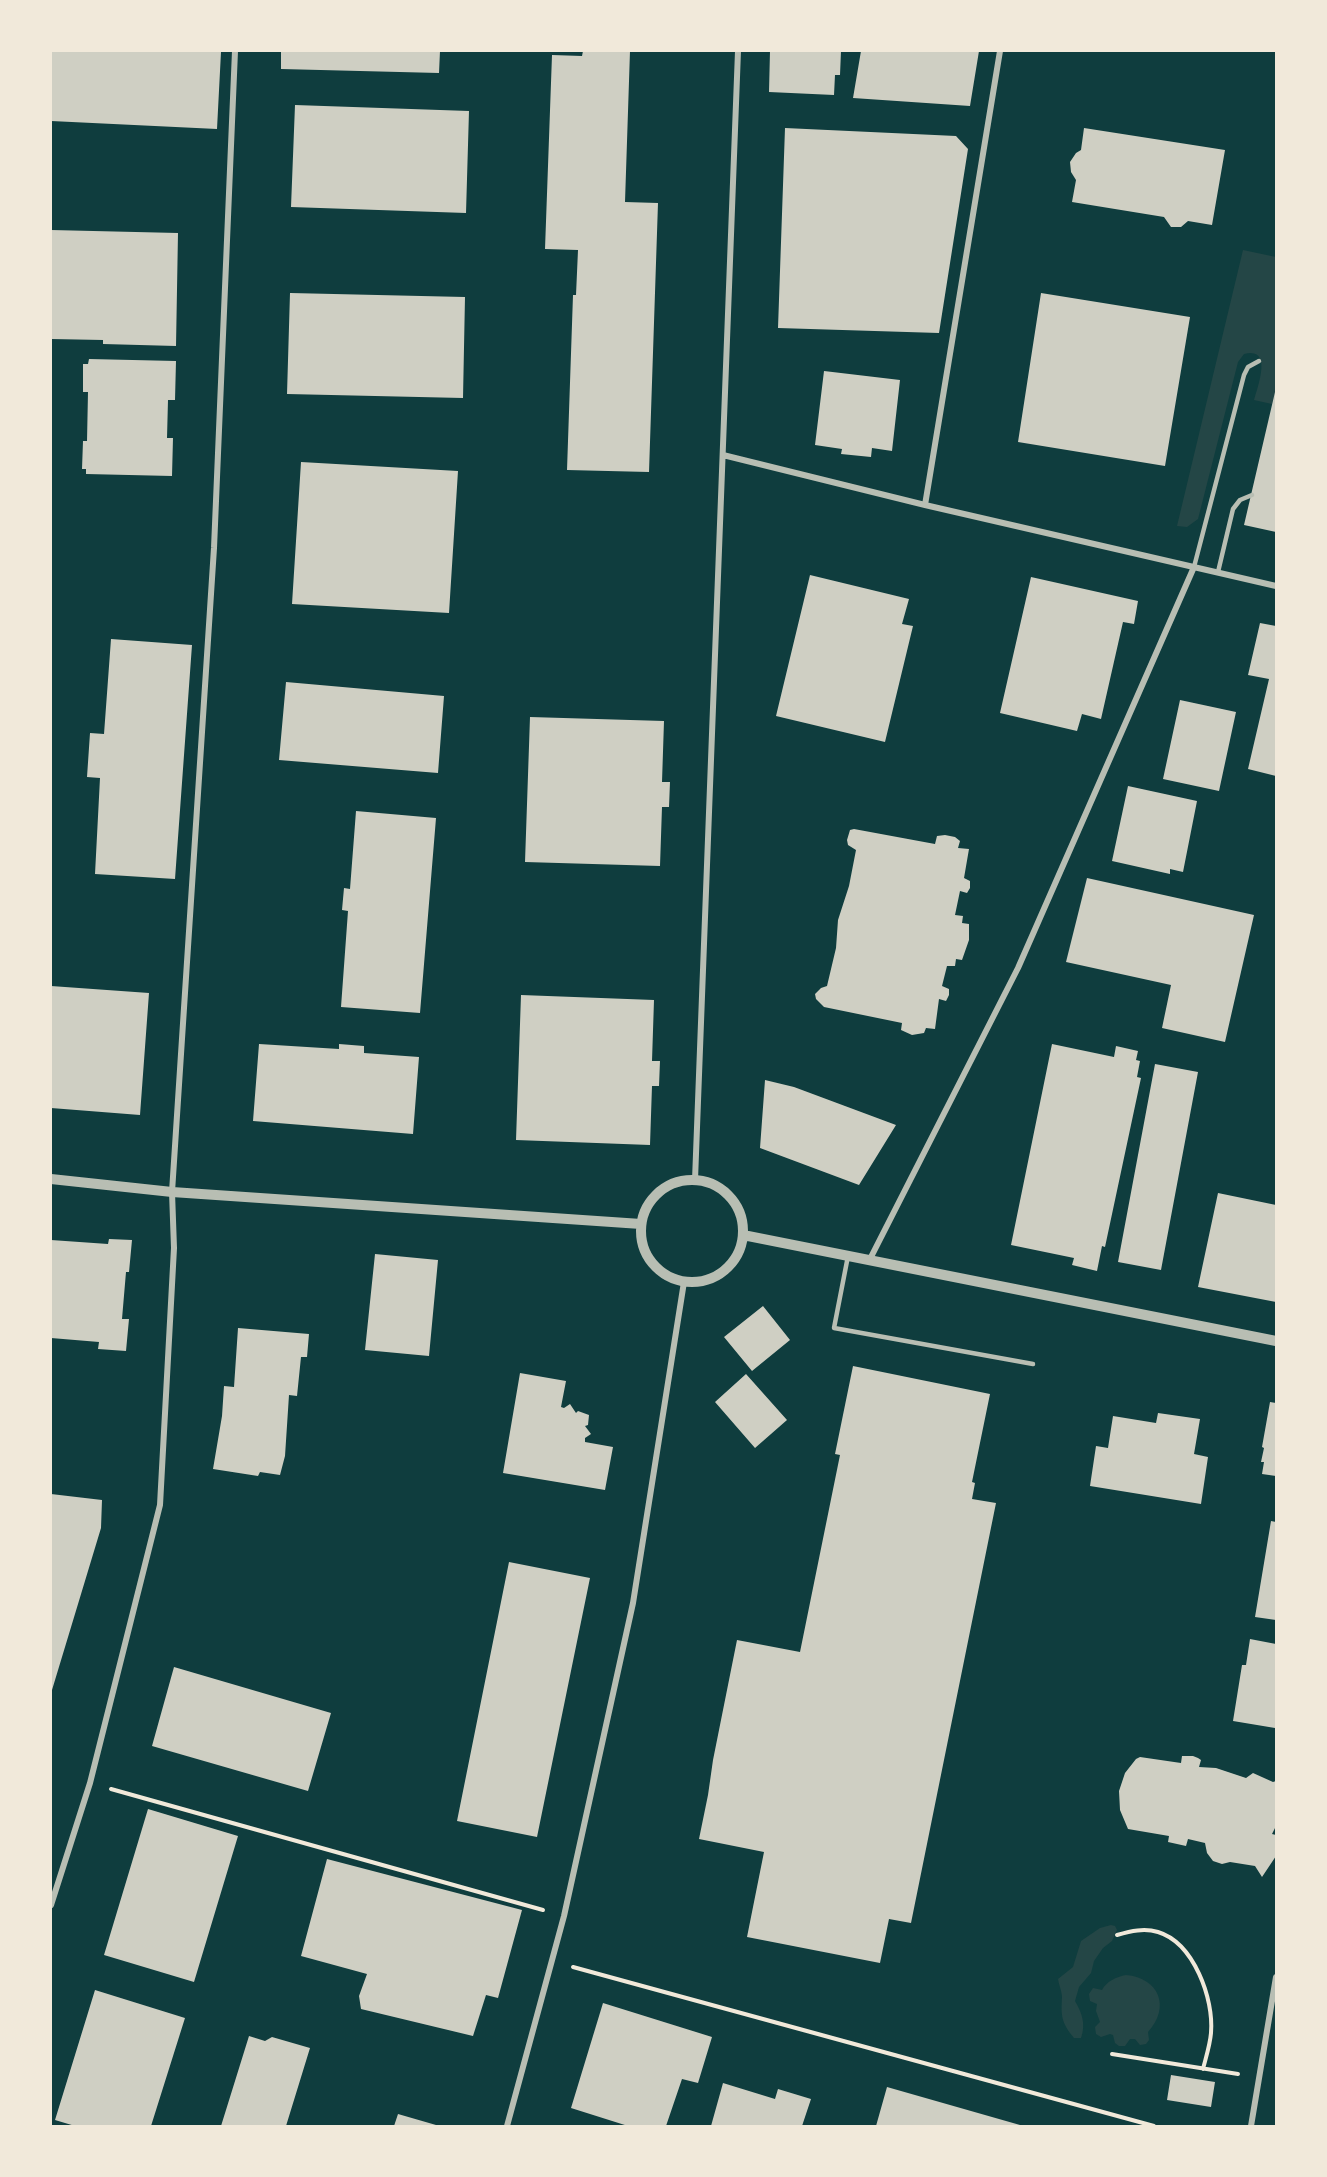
<!DOCTYPE html>
<html>
<head>
<meta charset="utf-8">
<style>
  body { margin:0 }
  #map { position:relative; width:1327px; height:2177px; overflow:hidden; background:#0f3d3e; font-family:Arial,sans-serif }
  canvas { display:block }
  .frame { position:absolute; inset:0; border:52px solid #f1e9da; pointer-events:none }
</style>
</head>
<body>
<div id="map">
<canvas width="1327" height="2177"></canvas>
<div class="frame"></div>
</div>
<script>
const context = document.querySelector('canvas').getContext('2d');
context.lineJoin = 'round';
function paint(path, color) {
  context.fillStyle = color;
  context.fill(path, 'evenodd');
}
function strokePath(path, color, width, dash) {
  context.strokeStyle = color;
  context.lineWidth = width;
  context.lineCap = dash ? 'butt' : 'round';
  context.setLineDash(dash || []);
  context.stroke(path);
}
const green = new Path2D(`
  M1243,250L1276,257V389L1272,404L1254,400C1258,386 1273,346 1244,354L1238,362L1198,519L1187,527L1177,526Z
  M1111,1925L1115,1926L1117,1930L1112,1941L1103,1948L1094,1961L1091,1973L1079,1987L1075,2001C1082,2013 1086,2024 1081,2038H1074C1061,2022 1061,2016 1062,1997C1062,1992 1059,1985 1058,1979L1073,1967L1081,1941L1100,1928Z
  M1126,1975C1159,1978 1171,2007 1148,2032L1149,2040L1146,2044L1140,2045L1135,2039H1130L1125,2046H1119L1115,2043L1113,2035L1110,2034L1101,2037L1096,2034L1095,2027L1100,2022L1096,2011L1097,2004L1090,2001L1089,1994L1093,1988L1102,1990C1107,1981 1116,1977 1126,1975Z`);
const building = new Path2D(`
  M51,51L221,52L217,129L51,121Z
  M281,51H440L439,73L281,69Z
  M583,51H630L625,202L658,203L649,472L567,470L573,295H576L578,250L545,249L552,55L582,56Z
  M770,51H841L840,75H835L834,95L769,92Z
  M861,51H979L970,106L853,98Z
  M295,105L469,111L466,213L291,207Z
  M785,128L956,136L968,149L939,333L778,328Z
  M1084,128L1225,150L1212,225L1188,221L1181,227H1171L1164,217L1072,202L1076,180L1071,172L1070,162L1076,153L1081,150Z
  M51,230L178,233L176,346L103,344V340L51,339Z
  M290,293L465,297L463,398L287,394Z
  M1041,293L1190,317L1165,466L1018,442Z
  M89,359L176,361L175,400H168L167,438H173L172,476L86,474V469H82L83,441H87L88,392H83V364H88Z
  M824,371L900,380L892,451L872,448L871,457L841,454L842,449L815,445Z
  M1275,392L1276,393V532L1244,525Z
  M301,462L458,471L449,613L292,604Z
  M810,575L909,599L902,624L913,626L885,742L776,716Z
  M1031,577L1138,601L1134,624L1123,622L1101,719L1082,714L1077,731L1000,713Z
  M1260,623L1276,626V776L1248,769L1269,679L1248,675Z
  M111,639L192,645L175,879L95,874L100,778L87,777L90,733L104,734Z
  M286,682L444,696L438,773L279,760Z
  M1180,700L1236,712L1219,791L1163,779Z
  M530,717L664,721L662,782H670L669,807H662L660,866L525,862Z
  M1128,786L1197,801L1183,872L1170,869V874L1112,861Z
  M356,811L436,818L420,1013L341,1007L348,911L342,910L344,888L350,889Z
  M854,829L935,844L937,836L945,835L955,837L960,841L958,848L969,849L964,878L970,881V888L967,893L960,891L955,915L963,916L962,923L969,924V940L962,960L956,959L955,966H947L942,986L949,989V995L946,1001L939,999L935,1029L926,1028L924,1033L912,1035L901,1030L902,1023L824,1007L816,999L815,994L821,988L827,986L836,948L838,920L849,886L856,850L848,845L847,840L850,830Z
  M1087,878L1254,915L1225,1042L1162,1028L1171,985L1066,962Z
  M51,986L149,993L140,1115L51,1108Z
  M521,995L654,1000L652,1061H660L659,1086H652L650,1145L516,1140Z
  M259,1044L339,1049V1044L364,1046V1053L419,1057L413,1134L253,1121Z
  M1052,1044L1114,1057L1116,1046L1138,1051L1136,1060L1140,1061L1137,1077L1141,1078L1105,1247L1102,1246L1097,1271L1072,1265L1074,1258L1011,1245Z
  M1155,1064L1198,1072L1161,1270L1118,1262Z
  M765,1080L794,1087L896,1125L859,1185L760,1148Z
  M1218,1193L1276,1205V1302L1198,1287Z
  M109,1239L132,1240L129,1272H126L122,1319H129L126,1351L98,1349L99,1342L51,1338V1240L108,1244Z
  M375,1254L438,1260L429,1356L365,1350Z
  M763,1306L790,1340L752,1371L724,1337Z
  M238,1328L309,1334L307,1357H301L297,1396L289,1395L285,1456L280,1475L260,1472L258,1476L213,1469L222,1416L224,1386L234,1387Z
  M853,1366L990,1394L972,1482L975,1483L972,1499L996,1503L911,1923L889,1919L880,1963L747,1937L764,1852L699,1839L708,1795L713,1760L737,1640L800,1652L840,1455L835,1454Z
  M520,1373L566,1381L561,1407L564,1408L570,1404L576,1413L578,1411L589,1415L588,1425L585,1426L591,1434L585,1438V1442L613,1447L605,1490L503,1473Z
  M746,1374L787,1420L755,1448L715,1402Z
  M1270,1402L1276,1403V1476L1262,1474L1264,1462H1261L1264,1448L1262,1447Z
  M1158,1413L1200,1419L1194,1454L1208,1457L1201,1504L1090,1486L1096,1446L1108,1448L1113,1416L1156,1423Z
  M51,1494L102,1500L101,1528L52,1690Z
  M1271,1521L1276,1522V1620L1255,1617Z
  M509,1562L590,1578L537,1837L457,1821Z
  M1250,1639L1276,1644L1275,1728L1233,1721L1242,1665H1246Z
  M174,1667L331,1713L308,1791L152,1746Z
  M1182,1756H1193L1198,1758L1201,1760L1199,1767L1216,1768L1246,1778L1253,1773L1273,1782L1276,1781V1826L1272,1834L1276,1835V1856L1262,1877L1255,1866L1230,1862L1222,1864L1213,1861L1207,1853L1205,1843L1188,1839L1186,1846L1168,1842L1169,1836L1128,1829L1120,1810L1119,1791L1125,1773L1136,1759L1140,1757L1181,1763Z
  M148,1809L238,1836L194,1982L104,1955Z
  M327,1859L522,1910L498,1998L486,1995L473,2036L361,2009L359,1996L367,1974L301,1956Z
  M95,1990L185,2018L151,2126H75L55,2120Z
  M603,2003L712,2037L698,2083L682,2079L666,2126H628L571,2108Z
  M249,2036L265,2041L272,2037L310,2048L286,2126H221Z
  M1171,2075L1215,2082L1211,2107L1167,2100Z
  M723,2083L775,2099L778,2089L811,2099L802,2126H711Z
  M887,2087L1020,2125V2126H876Z
  M398,2114L436,2125V2126H394Z`);
const path = new Path2D(`
  M111,1789L543,1910
  M1117,1935C1131,1931 1144,1928 1158,1932C1194,1943 1214,1999 1211,2033C1210,2045 1206,2057 1203,2069
  M573,1967L1154,2126
  M1112,2054L1238,2074`);
const service = new Path2D(`
  M1194,567L1244,375L1248,367L1259,361
  M1218,572L1233,509L1240,500L1252,495
  M848,1256L834,1328L1033,1364`);
const minor = new Path2D(`
  M723,455L925,505L1276,586
  M925,505L1000,51
  M695,1180L738,51
  M869,1261L1018,968L1194,567
  M51,1905L90,1783L160,1505L174,1248L172,1192L214,548L235,51
  M507,2126L564,1916L633,1603L684,1282
  M1251,2126L1276,1977`);
const tertiary = new Path2D(`
  M51,1179L172,1192L641,1224
  M641 1231a51 51 0 1 1 102 0a51 51 0 1 1-102 0Z
  M743,1235L1276,1341`);
paint(green, '#244646');
paint(building, '#cfcfc3');
strokePath(path, '#f1e9da', 4);
strokePath(service, '#b8beb3', 4.5);
strokePath(minor, '#b8beb3', 6);
strokePath(tertiary, '#b8beb3', 10);
</script>
</body>
</html>
